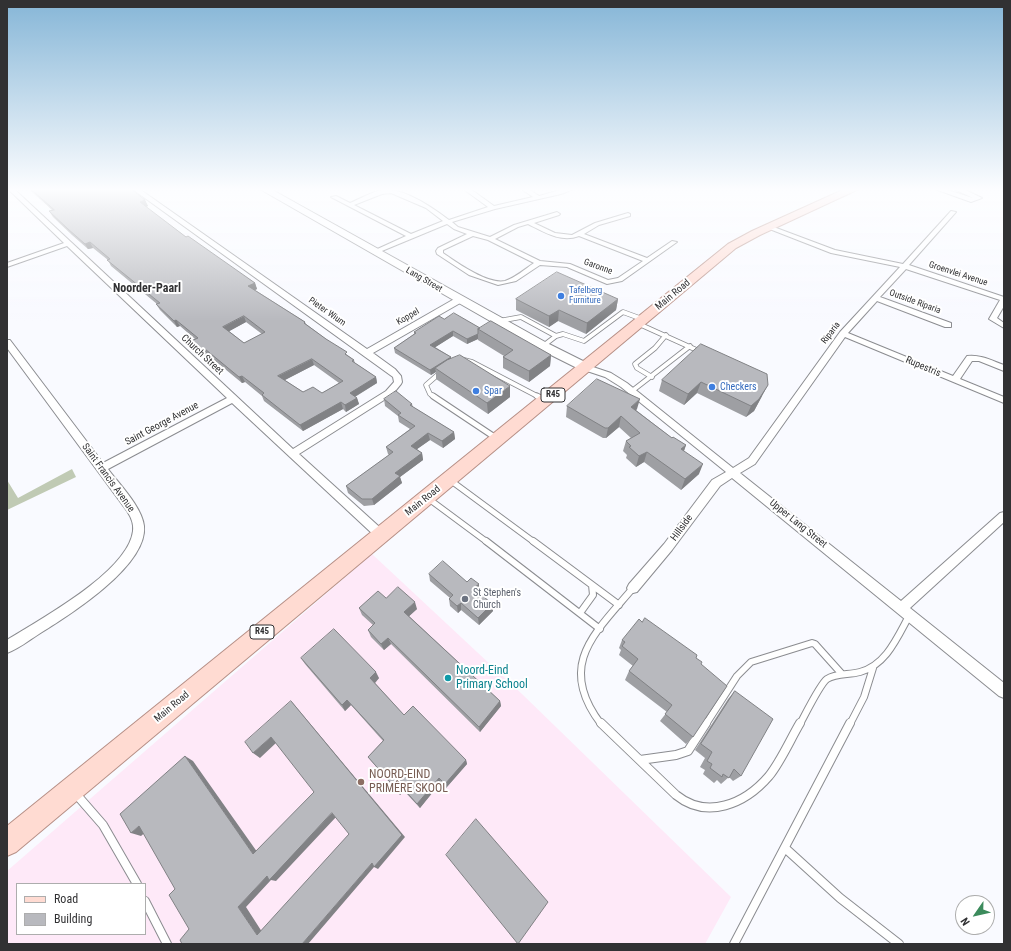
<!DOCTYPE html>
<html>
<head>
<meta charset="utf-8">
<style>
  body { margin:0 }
  #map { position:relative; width:1011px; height:951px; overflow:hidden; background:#f9faff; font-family:"Roboto Condensed",sans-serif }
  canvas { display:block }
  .frame { position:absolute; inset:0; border:8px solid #313133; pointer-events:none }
  .legend { position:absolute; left:16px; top:883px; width:130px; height:52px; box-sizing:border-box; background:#fff; border:1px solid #adadad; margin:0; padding:5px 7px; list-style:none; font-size:12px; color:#313133 }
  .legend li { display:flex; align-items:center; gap:8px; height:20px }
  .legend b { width:20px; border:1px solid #adadad }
  .north { position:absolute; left:955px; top:895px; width:40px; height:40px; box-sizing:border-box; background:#fff; border:1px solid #adadad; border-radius:50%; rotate:236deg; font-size:11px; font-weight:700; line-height:16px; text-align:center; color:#313133 }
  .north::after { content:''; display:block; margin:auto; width:14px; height:18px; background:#3c8b5c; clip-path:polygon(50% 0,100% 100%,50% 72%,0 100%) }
</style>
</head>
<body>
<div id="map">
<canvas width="1011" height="951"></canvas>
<div class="frame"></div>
<ul class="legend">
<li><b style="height:5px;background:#ffdbd2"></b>Road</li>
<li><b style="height:11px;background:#b8b9be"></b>Building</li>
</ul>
<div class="north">N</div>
</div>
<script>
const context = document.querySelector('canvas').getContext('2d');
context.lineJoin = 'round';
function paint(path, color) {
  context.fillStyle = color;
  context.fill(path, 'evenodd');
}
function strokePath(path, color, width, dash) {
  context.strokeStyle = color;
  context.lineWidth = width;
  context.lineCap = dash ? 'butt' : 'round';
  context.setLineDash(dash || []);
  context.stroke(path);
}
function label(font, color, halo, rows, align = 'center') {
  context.font = font + ' "Roboto Condensed",sans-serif';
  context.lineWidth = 4;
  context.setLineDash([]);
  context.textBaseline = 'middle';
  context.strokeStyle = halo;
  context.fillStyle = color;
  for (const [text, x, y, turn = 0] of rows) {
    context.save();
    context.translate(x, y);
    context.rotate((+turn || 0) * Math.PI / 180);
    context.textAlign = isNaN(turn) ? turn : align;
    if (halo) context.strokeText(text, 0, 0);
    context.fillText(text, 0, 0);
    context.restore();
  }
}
const education = new Path2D(`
  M372,554L522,694L731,897L705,944H7V871ZM17,884H145V934H17Z`);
const green = new Path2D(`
  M72,469L76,477L7,510V480L18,498Z`);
const laneFar3 = new Path2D(`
  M499,321L521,317L556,336L543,346
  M639,324L701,352
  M556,336L563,334L584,341L623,312L642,319
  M464,360L472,362L539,397
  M652,377L637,368L635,364L655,348L666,335
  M632,391L690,346
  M435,397L430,394L426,385L441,372`);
const laneFar2 = new Path2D(`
  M433,396L496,438
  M537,396L544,400
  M450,480L534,542
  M429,499L487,542`);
const laneFar1 = new Path2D(`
  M486,541L600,629
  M533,541L619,605
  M580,613L593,595L592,585
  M601,724C556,665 595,633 633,588
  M706,724L737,676L751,662L812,643L815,644L841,673
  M800,724C805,715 820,684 827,679C836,673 849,675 860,672C886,665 897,638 909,616
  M850,724L864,697L873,668`);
const lane = new Path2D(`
  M601,723L676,795C707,820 745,804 769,776C781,761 790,740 800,723
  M640,760L676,755L688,751L706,723
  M76,794L103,825L137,884
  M785,848L840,898L899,944
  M145,901L167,944
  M734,944L850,723`);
const street = new Path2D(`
  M7,188H13L293,449L386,391L394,382L393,377L131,188H138L367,349L456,298H462V302L373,353L395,369L401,376L402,382L401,384L392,395L299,454L385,532L386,535L385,538L381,540L377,538L232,403L108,469C119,484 142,507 144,526C148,566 68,616 39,634C28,641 18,649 7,653V640C39,620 128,572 133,531C134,524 131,517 127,511L7,348V340H10L103,463L227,398L67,246L7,267V263L64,243Z
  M462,188H469L494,206L533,197L520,188H527L539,196L567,188H576L561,194L495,209L452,222L458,227L490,237L514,225L557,212L560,214L559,215L534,223L555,233L572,235L595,223L628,213L630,214V216L599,225L584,234L647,258L672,241L677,242L622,281L607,284L567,267L540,265L516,281L498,285L469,275L437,254L436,251L438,248L467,234L454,229L447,224L377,253H373V251L406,236L331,197L336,196L350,203C360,199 371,192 382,190C403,187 432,207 449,220L488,207ZM391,193L426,208L443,221L411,234L354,205L382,194ZM528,224C544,232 561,243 579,236L643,261L618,278L608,280L570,264L540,261L495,239L518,227ZM473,236L488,240L534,263C525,269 515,278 505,281C488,285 456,262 443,253V250Z
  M932,188H941L973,198L952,188H961L982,198L971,202Z
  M999,188H1004V191Z
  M951,211L956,212L909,265L1004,297V306L997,318L1004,323V328L989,319L1000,300L906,269L880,297L951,323V327H945L877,301L848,333L953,376L967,356C980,354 993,361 1004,365V371L979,361H972L960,379L1004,397V403L845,337L755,464L740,473L901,601L1000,513L1004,512V522L910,608L1004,683V698L999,696L732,478L720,486L672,550L637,592L633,593L629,592L627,588L629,584L664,544L712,480L726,472L621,387L605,377L584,370V366L587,365L611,373L627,383L733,468L749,458L840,332L900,267L831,253L767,228V226H771L835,250L903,264Z`);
const secondary = new Path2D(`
  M258,188H269L547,343L591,365L593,368L591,371H583L539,349Z`);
const primary = new Path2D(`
  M847,188H861L760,235L736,248L16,852L7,856V826L728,244L752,231Z`);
const wall = new Path2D(`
  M28,188H121L145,200L148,206L146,207L186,237L255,283L257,289L255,290L305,322L306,324L354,360L355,363L376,377L377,383L355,397L357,398L359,404L346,412L343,409L303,431L264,401L262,396L245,382L242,383L208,355L205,357L194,347L191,341L195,339L180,326L177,327L160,310L156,304H157L111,266L108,260L93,248L88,249L72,235L53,217L49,211L52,210ZM246,322L262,334L244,343L229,331ZM314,365L339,383L322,393L303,392L285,380Z
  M516,299H618L616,310L586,334L558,321L549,327L516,310Z
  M444,319L480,328L551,355L550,366L529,382L503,368V357L504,356L478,340V339L467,344L453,336L435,347L451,357V358L510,397L488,414L436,379V372L431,375L395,353L394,348L414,334V332Z
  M701,344L762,396L754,411L746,417L697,393L684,405L659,391L662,380Z
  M384,399L412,404L413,407L454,432L455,439L443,448L430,440L417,449L422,453L423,460L400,477L402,483L374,505L364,506L348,493L346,486L389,455L388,454L386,447L410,429L399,422L398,416L385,406Z
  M567,406L637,409L636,410L672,438L686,445L684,451L699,474L681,490L644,462L636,467L626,458L627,455L623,451L626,441L631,438L619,427L606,438H603L566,417Z
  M429,574L479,584V592L492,604L493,611L479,625L461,610L458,613L450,606L449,599L450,598L430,581Z
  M386,598L417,609L409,616L500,701L501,706L480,732L391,644L384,650L371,637L368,630L373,625L362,615L359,608Z
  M622,640L696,658L701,664L693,737L686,744L660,721L667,712L625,680L629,671L633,666L619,655L621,650L619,648Z
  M301,658L379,678L375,683L404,715L466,760L467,764L446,788L441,782L420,808L404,791L400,795L368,757L383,741L351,705L345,711L305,664Z
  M735,691L741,776L733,781L729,777L721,784L717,780L714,783L703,774L705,770L700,767L705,758L695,750L728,699Z`);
const shadedWall = new Path2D(`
  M145,200L148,206L143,208L140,202Z
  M90,242L93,248L88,249L85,244Z
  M255,283L257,289L251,292L248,286Z
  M618,299L616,310L586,334L587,323Z
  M559,310L558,321L549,327V316Z
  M244,316L246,322L226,333L223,327Z
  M176,320L180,326L177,327L174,321Z
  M453,331V336L431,350L430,345Z
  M478,334V339L467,344V339Z
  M205,349L208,355L205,357L202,350Z
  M551,355L550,366L529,382V371Z
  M451,357V362L435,368L436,372L431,375L430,370Z
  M312,359L314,365L281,382L278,376Z
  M242,376L245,382L242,383L239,377Z
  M376,377L377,383L351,399L350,393Z
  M701,382L697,393L684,405L688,394Z
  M768,385L754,411L746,417L751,406Z
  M510,386V397L488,414L487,403Z
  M357,398L359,404L346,412L345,405Z
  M640,399L637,409L629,417L631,407Z
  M341,402L343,409L303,431L300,425Z
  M621,416L619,427L606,438L608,428Z
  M454,432L455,439L443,448L442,441Z
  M428,433L430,440L413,452L411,446Z
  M686,445L682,456L681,449Z
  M647,452L644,462L636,467L639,456Z
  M422,453L423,460L400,477L402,483L374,505L372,499L395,473Z
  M703,464L699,474L681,490L685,479Z
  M479,584V592L475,596L474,588Z
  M415,602L417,609L406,619L404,612Z
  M461,603V610L458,613L457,606Z
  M492,604L493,611L479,625L478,618Z
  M388,638L391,644L384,650L381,644Z
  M376,672L379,678L374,684L370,678Z
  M347,700L351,705L345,711L342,705Z
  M291,701L405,837L378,869L374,867L308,944H302L372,863Z
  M500,701L501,706L480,732L479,727Z
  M271,737L277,742L260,758L253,753Z
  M185,756L193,761L260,856L253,854Z
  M466,760L467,764L446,788L445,784Z
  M439,778L441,782L420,808L417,804Z
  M402,787L404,791L400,795L398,791Z
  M332,813L337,816L276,881L271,880L246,907L264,935H257L238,907L267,876Z
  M139,826L149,829L141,836L131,833Z`);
const building = new Path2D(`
  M30,188H121L123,189L130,188L145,200L140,202L186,237L188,236L255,283L248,286L305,322L304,323L326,339L347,352L345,354L354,360L352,361L376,377L350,393L357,398L345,405L341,402L300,425L262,395L264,393L242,376L239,377L205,349L202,350L191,341L198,338L176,320L174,321L156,304L160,303L107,260L110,259L90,242L85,244L68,229L49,211L54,210ZM244,316L265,332L244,343L223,327ZM312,359L343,381L322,393L313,387L303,392L278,376Z
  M557,272L618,299L587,323L559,310L549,316L516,299Z
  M454,313L480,328L478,329V334L467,339L453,331L430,345L451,357L430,370L394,348L416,333L414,332L439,316L444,319Z
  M491,321L551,355L529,371L503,357L513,350L478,329Z
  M701,344L767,374L768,385L759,399L751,406L701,382L688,394L662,380Z
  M460,355L510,386L487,403L435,368L447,360Z
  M597,379L640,399L631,407L672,438L673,437L686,445L681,449L703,464L685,479L647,452L639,456L629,447L631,446L626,441L640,433L621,416L608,428H605L567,406Z
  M396,391L412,404L410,405L454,432L442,441L428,433L411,446L422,453L395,473L400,476L372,499H362L346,486L393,452L386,447L415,426L398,415L401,413L384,399Z
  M443,561L467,582L471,578L479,584L474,588L492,604L478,618L461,603L457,606L449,599L453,595L429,574Z
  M398,587L415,602L404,612L500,701L479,727L388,638L381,644L368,630L375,623L359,608L378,591L386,598Z
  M645,618L697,655L696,658L702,662L701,664L727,686L693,737L665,714L672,705L629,671L638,659L622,646L625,642L622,640L639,619L642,622Z
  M334,629L376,672L370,678L404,715L413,706L466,760L445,784L439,778L417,804L402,787L398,791L368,757L384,740L347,700L342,705L301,658Z
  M735,691L773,719L741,776L734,769L729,778L723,774L722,777L710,768L712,764L707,761L712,752L701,744Z
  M291,701L402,835L374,867L372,863L302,944H182L180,940L189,929L169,895L175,889L139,826L131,833L120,814L185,756L253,854L314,792L271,737L253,753L245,742ZM332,813L349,834L257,935L238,907L267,876L269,880Z
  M476,819L548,902L518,944L446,855Z`);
const markers = [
  [561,296,4,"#3f7fe0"],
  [712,387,4,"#3f7fe0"],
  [476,391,4,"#3f7fe0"],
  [465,599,4,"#6b7280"],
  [448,678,4,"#0f9aa8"],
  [361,782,4,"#8d6e63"]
];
const farStreetnames = [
  ["Garonne",598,267,20],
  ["Groenvlei Avenue",958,274,18],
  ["Lang Street",424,280,30],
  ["Outside Riparia",915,302,20],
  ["Pieter Wium",327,312,35],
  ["Koppel",408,317,-30],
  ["Riparia",831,333,-53]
];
const farShopnames = [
  ["Tafelberg",569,291],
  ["Furniture",569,301]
];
const shields = [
  [553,395,24],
  [262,632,24]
];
const shieldNames = [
  ["R45",553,395],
  ["R45",262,632]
];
const streetNames = [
  ["Main Road",673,295,-40],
  ["Church Street",202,355,43],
  ["Rupestris",923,367,23],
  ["Saint George Avenue",162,424,-28],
  ["Saint Francis Avenue",108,478,54],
  ["Main Road",423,501,-39],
  ["Upper Lang Street",798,524,39],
  ["Hillside",682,528,-54],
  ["Main Road",172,707,-40]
];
const shopNames = [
  ["Checkers",720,387],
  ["Spar",484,391]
];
const worshipNames = [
  ["St Stephen's",473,593],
  ["Church",473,605]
];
const farDistrictnames = [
  ["Noorder-Paarl",147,289]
];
const nearCulturenames = [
  ["Noord-Eind",456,671],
  ["Primary School",456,685]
];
const nearEducationnames = [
  ["NOORD-EIND",369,775],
  ["PRIMÊRE SKOOL",369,789]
];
paint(education, '#fee9f8');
paint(green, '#c0cab4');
strokePath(laneFar3, '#8b8c90', 5.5);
strokePath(laneFar2, '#8b8c90', 7);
strokePath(laneFar1, '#8b8c90', 8);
strokePath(lane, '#8b8c90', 10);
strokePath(street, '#8b8c90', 2);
strokePath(secondary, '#8b8c90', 2);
strokePath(primary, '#b79087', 2);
strokePath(laneFar3, '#fff', 4);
strokePath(laneFar2, '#fff', 5);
strokePath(laneFar1, '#fff', 6);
strokePath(lane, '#fff', 8);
paint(street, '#fff');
paint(secondary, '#fff');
paint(primary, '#ffdbd2');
paint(wall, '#9e9fa3');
paint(shadedWall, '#818285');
paint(building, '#b8b9be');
strokePath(building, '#818285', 1);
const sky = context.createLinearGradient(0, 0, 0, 321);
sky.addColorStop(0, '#86b6d7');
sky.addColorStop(0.59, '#fcfdff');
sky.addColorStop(1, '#fcfdff00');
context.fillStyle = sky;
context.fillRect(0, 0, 1011, 321);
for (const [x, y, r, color] of markers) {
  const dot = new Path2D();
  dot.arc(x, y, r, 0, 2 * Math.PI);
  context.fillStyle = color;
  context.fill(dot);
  strokePath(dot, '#fff', 1.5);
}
label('9px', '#313133', '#fff', farStreetnames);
label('9px', '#366cbe', '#fff', farShopnames, 'left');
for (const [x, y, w] of shields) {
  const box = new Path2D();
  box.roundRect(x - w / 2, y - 7, w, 14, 3);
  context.fillStyle = '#fff';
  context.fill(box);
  strokePath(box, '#313133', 1);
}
label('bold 9px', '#313133', null, shieldNames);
label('10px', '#313133', '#fff', streetNames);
label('10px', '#366cbe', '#fff', shopNames, 'left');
label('10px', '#5b616d', '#fff', worshipNames, 'left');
label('bold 12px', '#313133', '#fff', farDistrictnames);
label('12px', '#0d838f', '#fff', nearCulturenames, 'left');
label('12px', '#785e54', '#fff', nearEducationnames, 'left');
</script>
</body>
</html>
